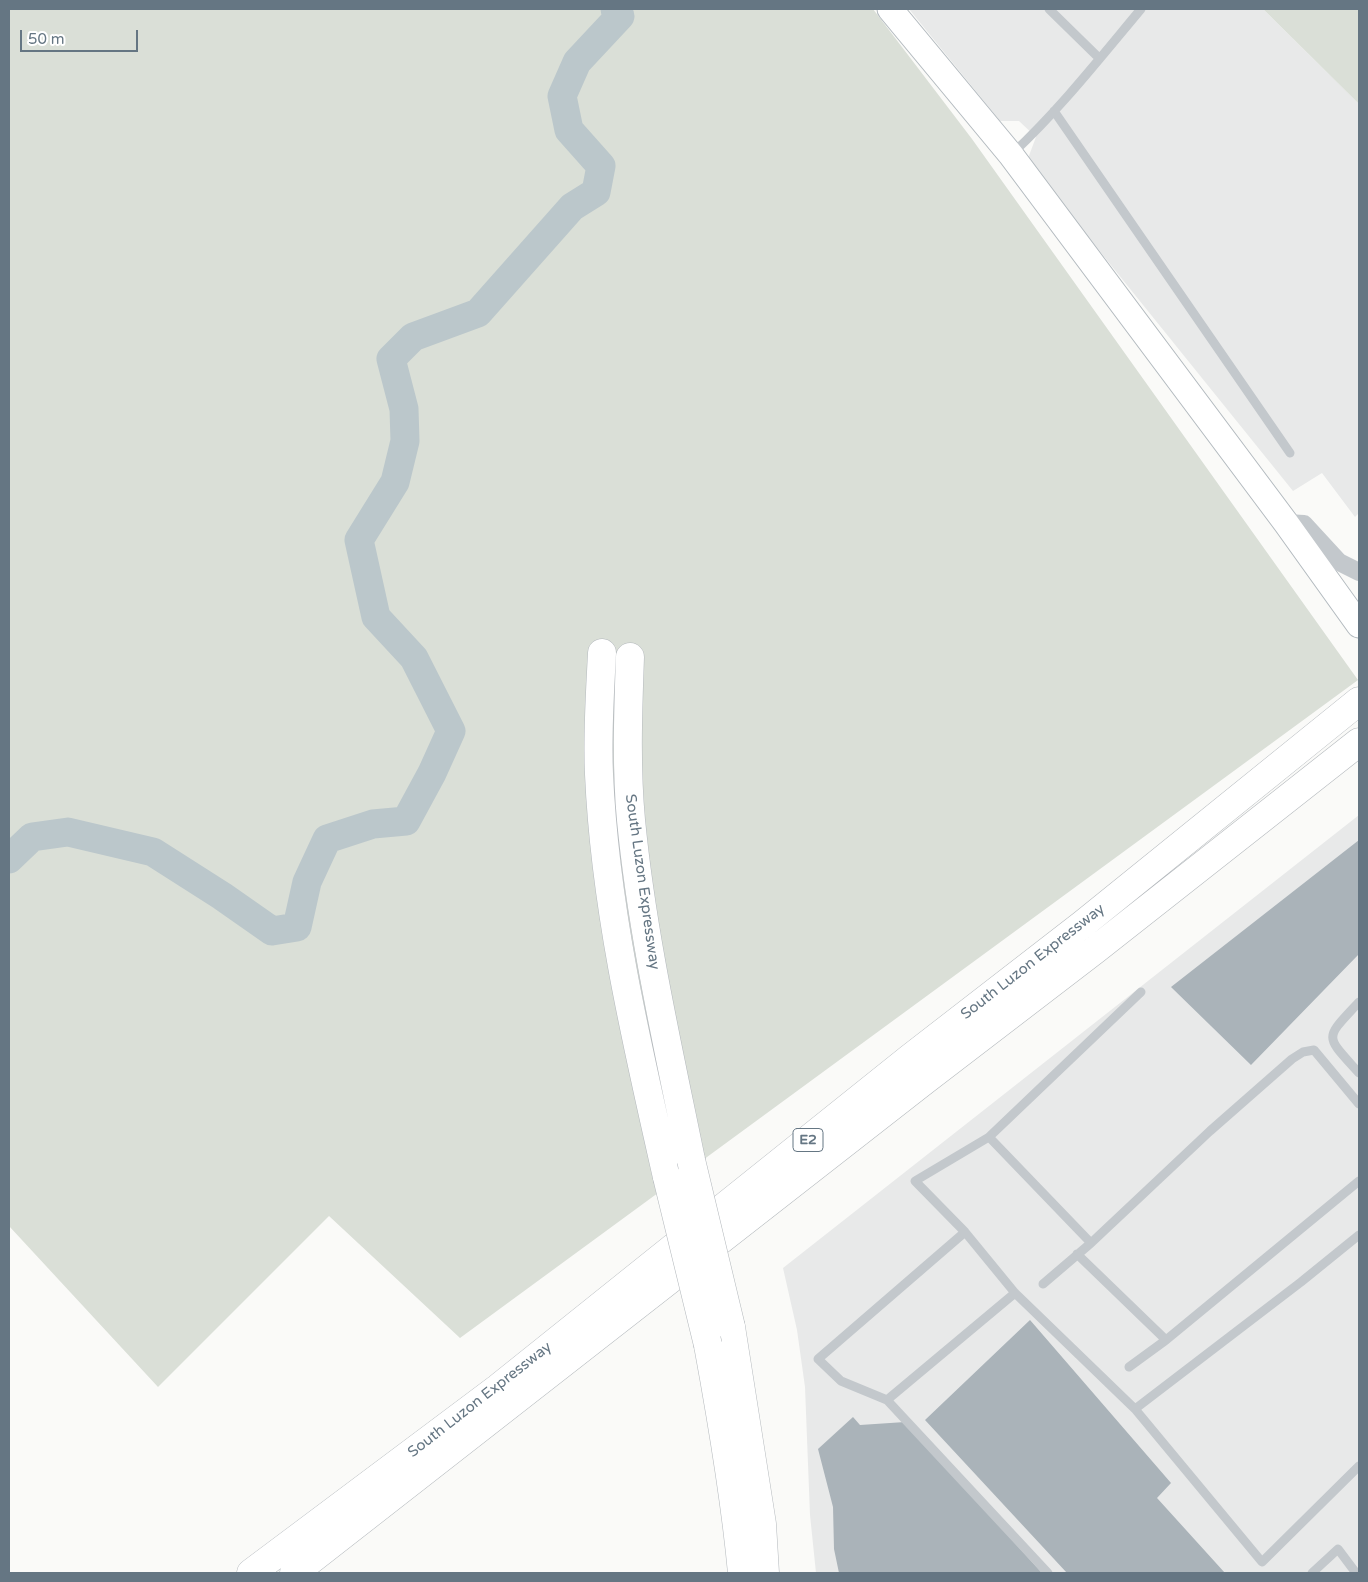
<!DOCTYPE html>
<html>
<head>
<meta charset="utf-8">
<style>
  body { margin:0 }
  #map { position:relative; width:1368px; height:1582px; overflow:hidden; background:#fafaf8; font-family:"Varela Round",sans-serif }
  canvas { display:block }
  .frame { position:absolute; inset:0; border:10px solid #657683; pointer-events:none }
  .scale { position:absolute; left:20px; top:30px; width:118px; height:22px; box-sizing:border-box; border:2px solid #657683; border-top:0; padding-left:6px; font-size:15px; line-height:18px; white-space:nowrap; color:#657683; -webkit-text-stroke:4px #fff; paint-order:stroke }
</style>
</head>
<body>
<div id="map">
<canvas width="1368" height="1582"></canvas>
<div class="frame"></div>
<div class="scale">50 m</div>
</div>
<script>
const context = document.querySelector('canvas').getContext('2d');
context.lineJoin = 'round';
function paint(path, color) {
  context.fillStyle = color;
  context.fill(path, 'evenodd');
}
function strokePath(path, color, width, dash) {
  context.strokeStyle = color;
  context.lineWidth = width;
  context.lineCap = dash ? 'butt' : 'round';
  context.setLineDash(dash || []);
  context.stroke(path);
}
function label(font, color, halo, rows, align = 'center') {
  context.font = font + ' "Varela Round",sans-serif';
  context.lineWidth = 5;
  context.setLineDash([]);
  context.textBaseline = 'middle';
  context.strokeStyle = halo;
  context.fillStyle = color;
  for (const [text, x, y, turn = 0] of rows) {
    context.save();
    context.translate(x, y);
    context.rotate((+turn || 0) * Math.PI / 180);
    context.textAlign = isNaN(turn) ? turn : align;
    if (halo) context.strokeText(text, 0, 0);
    context.fillText(text, 0, 0);
    context.restore();
  }
}
const built = new Path2D(`
  M909,9H1263L1359,104V513L1355,517L1322,473L1293,491L1027,161L1036,137L1019,121H1000Z
  M1359,815V1573H816L810,1515L805,1387L797,1330L783,1268Z`);
const green = new Path2D(`
  M9,9H873L972,139L1358,680L460,1338L329,1216L158,1387L9,1226Z
  M1263,9H1359V104Z`);
const river = new Path2D(`
  M9,859L32,837L68,832L153,852L222,896L272,931L297,927L307,882L327,839L373,824L406,821L432,773L451,731L414,658L376,617L359,540L395,482L405,441L404,409L391,359L413,337L478,313L572,207L596,192L601,166L569,130L562,96L577,62L620,16L615,9`);
const building = new Path2D(`
  M1359,840V954L1251,1065L1171,987Z
  M1030,1320L1171,1483L1157,1498L1225,1573H1067L925,1420Z
  M853,1417L860,1425L905,1422L1042,1573H839L834,1549L833,1507L818,1449Z`);
const lane = new Path2D(`
  M1049,9L1099,58
  M1054,111L1290,453
  M1013,153C1060,109 1100,58 1141,9
  M1141,992L989,1137L915,1181L965,1232L1015,1293L1135,1409L1262,1562L1359,1466
  M1359,1002C1324,1040 1324,1034 1359,1073
  M989,1137L1091,1243
  M965,1232L818,1359L841,1381L887,1400L1015,1293
  M1077,1254L1166,1340
  M1043,1284L1091,1243L1210,1131L1292,1059L1303,1052L1314,1050L1359,1104
  M1129,1367L1166,1340L1359,1181
  M887,1400L1048,1573
  M1135,1409L1301,1282L1359,1235
  M1312,1573L1338,1549L1356,1573`);
const street = new Path2D(`
  M1286,523L1304,524L1339,562L1359,572`);
const secondary = new Path2D(`
  M890,9L1011,155L1286,523L1359,625`);
const highway = new Path2D(`
  M602,653C600,693 597,734 599,774C605,910 637,1045 667,1177
  M630,657C628,712 626,766 631,820C642,934 668,1047 691,1160
  M731,1327L762,1524L765,1573
  M708,1345C722,1421 735,1497 742,1573
  M251,1573L498,1388L910,1058L1083,924L1359,701
  M294,1573L924,1081L1095,950L1359,742`);
const highwayBridge = new Path2D(`
  M691,1160L731,1327
  M667,1177L708,1345`);
const shields = [
  [808,1140,30]
];
const shieldNames = [
  ["E2",808,1140]
];
const streetNames = [
  ["South Luzon Expressway",642,882,82],
  ["South Luzon Expressway",1033,962,-38],
  ["South Luzon Expressway",480,1400,-38]
];
paint(built, '#e8e9e9');
paint(green, '#dadfd7');
strokePath(river, '#bbc7cb', 29);
paint(building, '#aab3b9');
strokePath(secondary, '#b3babf', 27);
strokePath(highway, '#b4b9bd', 29);
strokePath(lane, '#c3c8cc', 9);
strokePath(street, '#c3c8cc', 18);
strokePath(secondary, '#fff', 25);
strokePath(highway, '#fff', 28);
strokePath(highwayBridge, '#b4b9bd', 29, []);
strokePath(highwayBridge, '#fff', 28);
for (const [x, y, w] of shields) {
  const box = new Path2D();
  box.roundRect(x - w / 2, y - 11.5, w, 23, 4);
  context.fillStyle = '#fff';
  context.fill(box);
  strokePath(box, '#657683', 1);
}
label('bold 14px', '#657683', null, shieldNames);
label('15px', '#657683', '#fff', streetNames);
</script>
</body>
</html>
